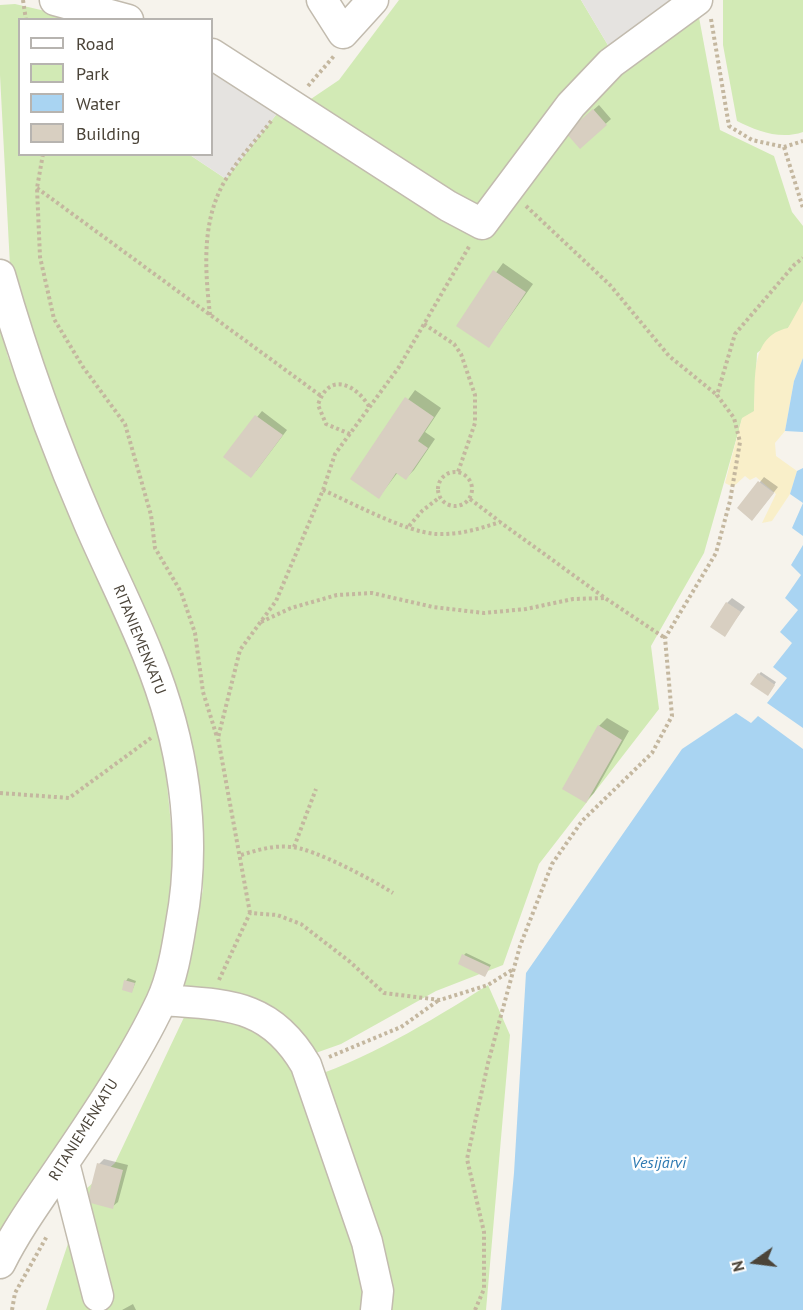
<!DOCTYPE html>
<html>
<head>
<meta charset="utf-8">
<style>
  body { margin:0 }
  #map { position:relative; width:803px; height:1310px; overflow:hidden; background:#f6f3ec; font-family:"PT Sans",sans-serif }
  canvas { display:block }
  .legend { position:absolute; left:18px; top:18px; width:195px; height:138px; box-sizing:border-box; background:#fff; border:2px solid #b7b4b0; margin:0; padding:8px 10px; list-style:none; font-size:18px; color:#4b4439 }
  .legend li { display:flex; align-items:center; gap:12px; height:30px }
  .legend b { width:30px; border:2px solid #b7b4b0 }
  .north { position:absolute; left:725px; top:1232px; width:60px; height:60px; -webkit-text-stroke:4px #fff; paint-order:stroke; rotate:256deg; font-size:16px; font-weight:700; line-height:24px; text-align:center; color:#4b4439 }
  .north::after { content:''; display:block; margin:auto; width:21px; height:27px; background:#4b4439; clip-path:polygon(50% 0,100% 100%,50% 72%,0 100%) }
</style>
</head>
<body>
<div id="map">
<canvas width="803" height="1310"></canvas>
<ul class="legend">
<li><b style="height:8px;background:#fff"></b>Road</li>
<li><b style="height:16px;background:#d2eab5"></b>Park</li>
<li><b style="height:16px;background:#a9d4f2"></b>Water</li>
<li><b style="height:16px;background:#d8cfc1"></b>Building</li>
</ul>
<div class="north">N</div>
</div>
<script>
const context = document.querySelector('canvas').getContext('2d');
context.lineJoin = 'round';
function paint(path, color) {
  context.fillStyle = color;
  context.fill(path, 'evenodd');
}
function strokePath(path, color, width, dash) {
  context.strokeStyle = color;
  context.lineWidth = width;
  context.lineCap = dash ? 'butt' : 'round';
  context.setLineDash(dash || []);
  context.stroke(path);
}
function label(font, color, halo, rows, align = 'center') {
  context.font = font + ' "PT Sans",sans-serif';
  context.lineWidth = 5;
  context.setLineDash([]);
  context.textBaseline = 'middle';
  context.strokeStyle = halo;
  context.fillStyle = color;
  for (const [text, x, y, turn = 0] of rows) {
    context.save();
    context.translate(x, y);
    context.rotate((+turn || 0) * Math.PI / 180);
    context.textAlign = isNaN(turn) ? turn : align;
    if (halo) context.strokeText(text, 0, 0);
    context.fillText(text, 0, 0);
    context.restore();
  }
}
const green = new Path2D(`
  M399,0H581L612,52L480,211L305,103L339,80Z
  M723,0H803V132C780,140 757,131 737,121L723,45Z
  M15,4L80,19L20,20V154L190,155L226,179L279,111L486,239L615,71L698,12L720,130L774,156L792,212L803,226V308L788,328L757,353L754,412L742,419L704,553L651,646L659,709L539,864L503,965L436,991L341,1044L310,1055L177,991L203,890V830L195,777L35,353L10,266L0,75V5Z
  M0,328L8,357L161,725L177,884L151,989L86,1109L5,1223L0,1234Z
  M488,985L510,1035L486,1310H46L86,1189L115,1163L187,1011L268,1031L293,1066L298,1082C366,1060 428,1023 488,985Z`);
const sand = new Path2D(`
  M803,301V358L794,381L785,431L775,443L776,456L797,471L790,494L772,521L762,523L776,494L756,477L750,480L745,476L733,487L725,483L742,418L754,411C756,380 749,336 788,328Z`);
const parking = new Path2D(`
  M581,0H682L612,52Z
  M212,68L279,111L226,179L190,155L212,154Z`);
const water = new Path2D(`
  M803,358V432L785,431L794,381Z
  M803,468V536L792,528L803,503L790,494L797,471Z
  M803,545V728L767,703L787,678L773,667L792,643L780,632L798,610L785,598L801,575L791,565Z
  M736,713L751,723L758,716L803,749V1310H501L514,1173L526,973L682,749Z`);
const shadow = new Path2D(`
  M599,105L611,119L580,147L573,128Z
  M503,263L533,284L489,346L458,325Z
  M415,390L441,408L425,432L435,439L414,470L406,478L398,472L379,497L352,478Z
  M262,411L287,430L256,471L225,457Z
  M764,477L778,487L757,514L739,508Z
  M732,598L745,607L724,635L727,603Z
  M761,672L776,682L770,692L759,674Z
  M607,718L629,731L594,793L586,801L599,726Z
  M466,953L491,965L485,975L464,955Z
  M128,978L136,981L132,991L126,981Z
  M104,1159L128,1165L118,1202L112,1207L99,1164Z
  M133,1304L136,1310H122Z`);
const building = new Path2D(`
  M593,109L607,125L580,149L566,133Z
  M493,270L526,292L489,348L456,326Z
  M405,397L434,417L418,441L428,448L406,480L396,473L379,499L350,479Z
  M255,415L283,435L251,478L223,457Z
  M758,481L774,493L752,521L737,508Z
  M726,602L741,612L725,637L710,627Z
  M758,673L775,685L768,696L750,684Z
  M598,725L622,740L586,803L562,789Z
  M462,954L490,967L485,977L458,964Z
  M124,980L135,983L132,993L122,990Z
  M97,1163L123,1170L113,1209L87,1202Z`);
const path = new Path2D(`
  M23,0L26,20
  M711,19L729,126L752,140L784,147L803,141
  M308,86L334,56
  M784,147L803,208
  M43,154L37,188L40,257L54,319L83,367L125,424L151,515L155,548L181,592L195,633L203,692L217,737
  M37,188L321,396
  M526,206L610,285L669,356L717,395
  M210,315C205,269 201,220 226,179C239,158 257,139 272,120
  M424,324L454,344L461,354L475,395V423L458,472
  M350,434L326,424L318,405C329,370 357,385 370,408
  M438 489a17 17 0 1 1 34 0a17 17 0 1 1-34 0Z
  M323,490C352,503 406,532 436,534C459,535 479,529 500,522L605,598L665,638
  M470,499L499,521
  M409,526L422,511L440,497
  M261,622L291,608L337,595L372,593L433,607L484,613L526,609L573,599L605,598
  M0,793L69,798L151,738
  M294,847L316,789
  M241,855C258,850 273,845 291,847C313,848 373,880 393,893
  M250,913L218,738L240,650L276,601L323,490L335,454L399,367L470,245
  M219,980L250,913L277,915L301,924L349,961L384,993L440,1000L488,985L512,970
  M329,1057L401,1027L439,1000
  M12,1310L15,1293L47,1236
  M475,1310L484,1289V1232L467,1159L488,1063L520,946L552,864L582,821L652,753L672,716L665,638L716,553L730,501L740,442L734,418L717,395L735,334L795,264L803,258`);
const minor = new Path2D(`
  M55,0L128,20
  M322,0L343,33L373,0
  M212,54L448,206L482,224L571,105L611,63L697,0
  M0,275C24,359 54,442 89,523C108,567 130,610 148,655C183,741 198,834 181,924C177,949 172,979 161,1002C135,1057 95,1117 60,1168C39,1199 17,1229 0,1263
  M162,1000C227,1005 270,1003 306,1065L367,1242L378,1291L376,1310
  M64,1163L98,1296`);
const streetNames = [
  ["RITANIEMENKATU",139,640,68],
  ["RITANIEMENKATU",84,1130,-58]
];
const waterNames = [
  ["Vesijärvi",659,1163]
];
paint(green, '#d2eab5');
paint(sand, '#f9efc9');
paint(parking, '#e5e3e0');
paint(water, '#a9d4f2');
paint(shadow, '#0003');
paint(building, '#d8cfc1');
strokePath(minor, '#c2bbae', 33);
strokePath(path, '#c4b79f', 4, [3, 3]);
strokePath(minor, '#fff', 30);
label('15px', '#4b4439', '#fff', streetNames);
label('italic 16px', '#2e7ab2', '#fff', waterNames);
</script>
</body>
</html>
